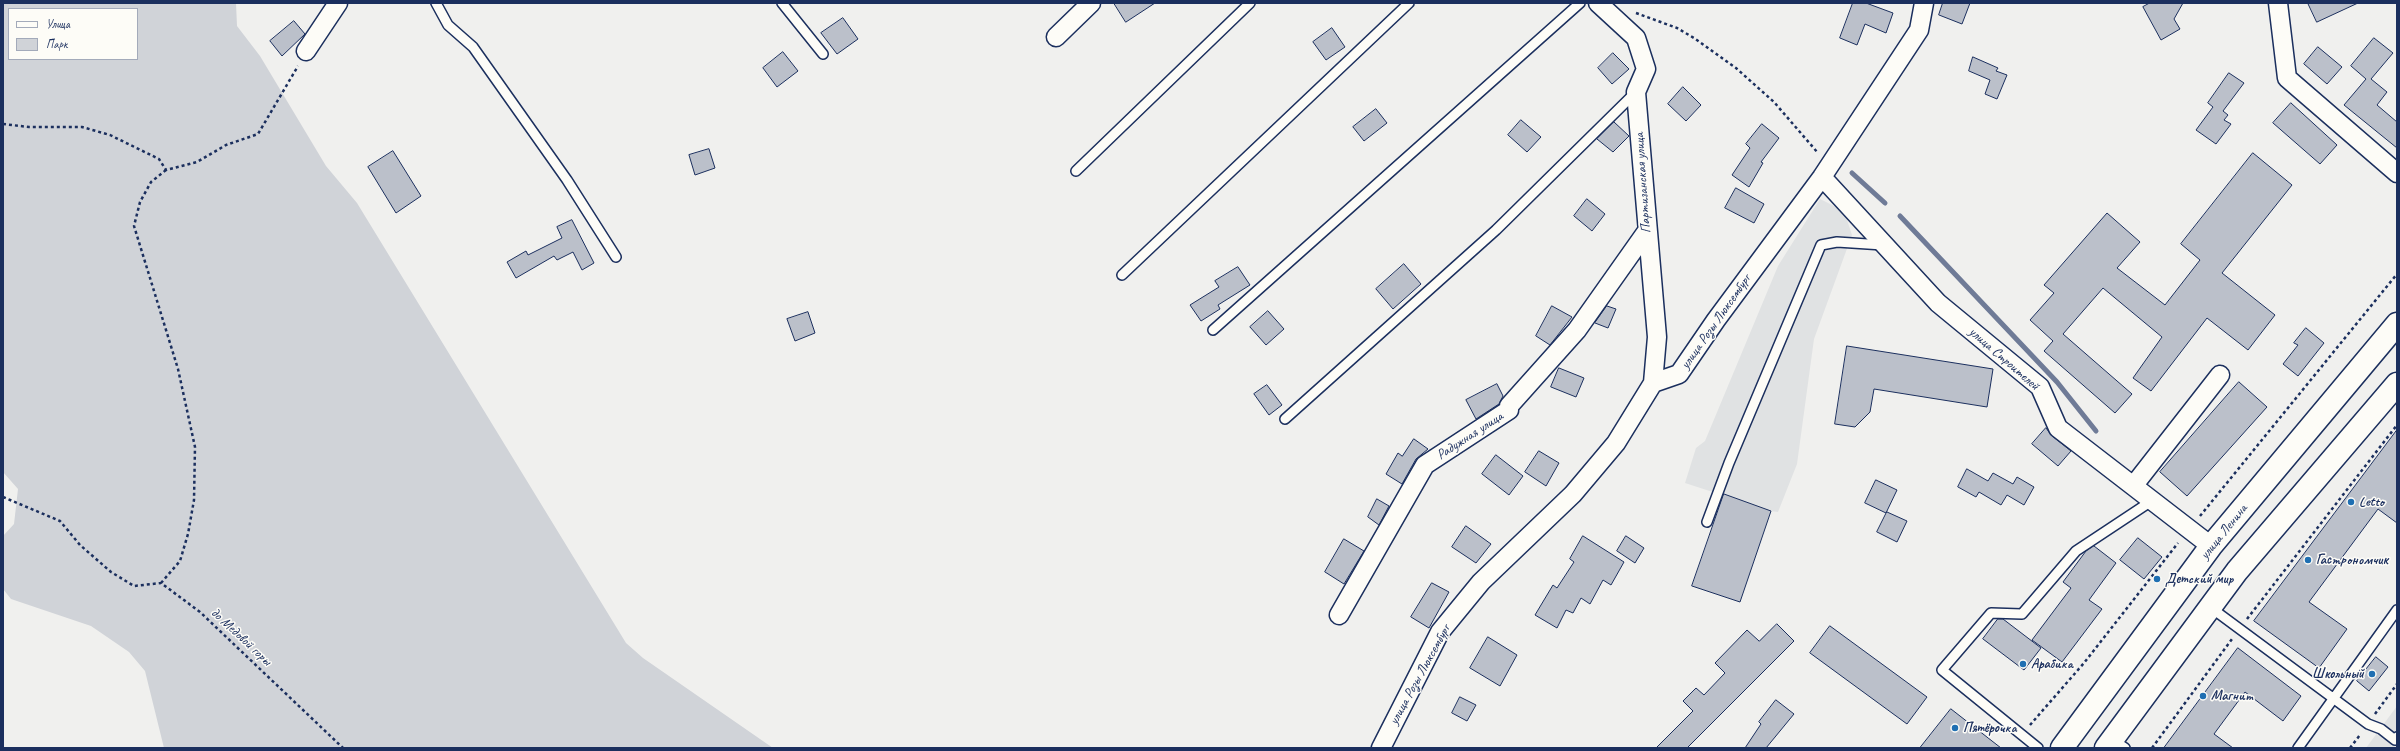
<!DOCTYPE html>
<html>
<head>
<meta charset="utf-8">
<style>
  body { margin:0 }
  #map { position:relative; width:2400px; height:751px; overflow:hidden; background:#f0f0ee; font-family:Caveat,sans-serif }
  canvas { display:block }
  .frame { position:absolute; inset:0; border:4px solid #1b2f5e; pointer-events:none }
  .legend { position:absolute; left:8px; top:8px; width:130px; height:52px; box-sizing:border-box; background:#fdfcf7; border:1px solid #a3aaba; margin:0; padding:5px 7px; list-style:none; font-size:12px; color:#1b2f5e }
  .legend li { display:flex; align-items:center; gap:8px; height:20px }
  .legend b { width:20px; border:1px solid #a3aaba }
</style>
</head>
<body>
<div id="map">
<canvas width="2400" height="751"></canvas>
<div class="frame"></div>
<ul class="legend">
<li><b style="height:5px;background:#fdfcf7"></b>Улица</li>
<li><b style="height:11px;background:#d0d3d8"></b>Парк</li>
</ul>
</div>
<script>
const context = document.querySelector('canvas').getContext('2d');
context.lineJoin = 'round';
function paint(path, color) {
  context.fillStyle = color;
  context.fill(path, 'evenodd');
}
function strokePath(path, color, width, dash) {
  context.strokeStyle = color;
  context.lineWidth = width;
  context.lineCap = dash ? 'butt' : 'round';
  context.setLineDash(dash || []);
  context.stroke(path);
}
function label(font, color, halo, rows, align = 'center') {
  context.font = font + ' Caveat,sans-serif';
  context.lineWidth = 3;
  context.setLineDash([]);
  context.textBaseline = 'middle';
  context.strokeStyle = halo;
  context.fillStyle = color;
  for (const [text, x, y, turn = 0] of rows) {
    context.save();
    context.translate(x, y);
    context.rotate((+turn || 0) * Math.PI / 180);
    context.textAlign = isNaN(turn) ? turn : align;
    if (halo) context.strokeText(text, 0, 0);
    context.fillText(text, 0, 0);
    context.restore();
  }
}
const built = new Path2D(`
  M1820,199L1844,211L1852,235L1814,339L1797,464L1778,512L1771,511L1685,483L1696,448L1705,441L1778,266Z
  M2397,706V748H2366Z`);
const green = new Path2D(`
  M3,3H236L237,26L260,56L326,166L357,203L626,643L643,658L773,748H164L145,671L129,652L91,626L11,599L3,589V536L14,524L18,489L3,472ZM9,9H137V59H9Z`);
const stream = new Path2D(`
  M1852,173L1885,203
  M1900,216L2057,382L2096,431`);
const building = new Path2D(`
  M1114,3H1155L1126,22Z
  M1853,3H1866L1893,13L1886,33L1865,24L1857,45L1840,38Z
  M1943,3H1970L1962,24L1939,15Z
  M2150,3H2183L2174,19L2180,29L2161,40L2143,7Z
  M2308,3H2358L2317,22Z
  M843,18L858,39L837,54L821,33Z
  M294,21L305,34L282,56L270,41Z
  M1332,28L1345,47L1326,60L1313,42Z
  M2374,38L2393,53L2371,79L2387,92L2377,105L2397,122V148L2344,105L2366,79L2351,66Z
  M2318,47L2342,67L2327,84L2304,64Z
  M783,52L798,71L777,87L763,68Z
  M1613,53L1629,69L1612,84L1598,68Z
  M1973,57L1998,68L1996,71L2007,75L1997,99L1985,94L1990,80L1969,71Z
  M2229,73L2244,83L2223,111L2228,115L2224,120L2231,124L2216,144L2196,130L2213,107L2208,103Z
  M1683,87L1701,105L1686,121L1668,104Z
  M2291,103L2337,145L2320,164L2273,123Z
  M1376,109L1387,123L1364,141L1353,127Z
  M1521,120L1541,137L1527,152L1508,135Z
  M1614,122L1629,136L1613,152L1597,139Z
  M1762,124L1779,138L1761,162L1763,163L1749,187L1732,175L1750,148L1746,144Z
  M709,149L715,168L695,175L689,155Z
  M393,151L421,196L396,213L368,167Z
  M2253,153L2292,185L2222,273L2275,315L2248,350L2207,318L2151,391L2133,378L2162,337L2103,288L2063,334L2132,394L2115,413L2044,351L2053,341L2030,320L2054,293L2044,285L2107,213L2140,242L2117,268L2165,305L2200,260L2181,244Z
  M1736,188L1764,204L1754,223L1725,208Z
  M1587,199L1605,214L1592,231L1574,216Z
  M572,220L594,263L582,270L573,252L557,260L554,256L516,278L507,262L526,251L528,255L562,238L557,227Z
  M1404,264L1421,284L1393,309L1376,289Z
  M1238,267L1250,285L1218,305L1220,309L1201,321L1190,305L1219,287L1215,281Z
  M1552,306L1572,317L1550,345L1536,336Z
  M1607,306L1616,309L1608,328L1595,323Z
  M1268,311L1284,329L1266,345L1250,327Z
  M808,312L815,333L795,341L787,319Z
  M2306,328L2324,343L2298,376L2283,364L2298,345L2294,343Z
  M1847,346L1993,369L1987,407L1874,389L1870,412L1855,427L1835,424Z
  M1559,368L1584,378L1576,397L1551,387Z
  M2239,382L2267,407L2187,496L2160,472Z
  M1497,384L1503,396L1499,404L1476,419L1466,400Z
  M1267,385L1282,405L1269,415L1254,394Z
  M2046,428L2052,436L2071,451L2058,466L2032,444Z
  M2397,430V523L2378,509L2309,602L2347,629L2319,668L2254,621Z
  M1414,439L1428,449L1416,459L1402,484L1386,474L1398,453L1402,456Z
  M1539,451L1559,463L1546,486L1525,472Z
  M1496,455L1523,476L1509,495L1482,474Z
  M1967,469L1988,481L1993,473L2013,484L2017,477L2034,487L2024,505L2007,495L2001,505L1979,492L1976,497L1958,487Z
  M1876,480L1897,490L1886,513L1865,503Z
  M1724,494L1771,511L1740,602L1692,586Z
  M1377,499L1389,506L1379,525L1368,517Z
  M1887,512L1907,521L1897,542L1877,532Z
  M1466,526L1491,544L1476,563L1452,547Z
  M1583,536L1624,562L1611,585L1603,580L1590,604L1581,598L1573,613L1566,610L1557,628L1535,615L1553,585L1557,588L1574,562L1570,559Z
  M1626,536L1644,548L1635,563L1617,551Z
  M2138,538L2162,557L2144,579L2120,560Z
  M1344,539L1364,551L1344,584L1325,572Z
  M2094,546L2116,563L2089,600L2102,609L2062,662L2032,640L2071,588L2063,582L2086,551Z
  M1432,583L1449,592L1429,628L1411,617Z
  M1998,619H2003L2041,648L2024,670L1983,639Z
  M1777,624L1794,641L1687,748H1656L1693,711L1683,701L1696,688L1704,695L1725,673L1715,663L1747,630L1759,641Z
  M1830,626L1927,697L1907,724L1810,653Z
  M1488,637L1517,655L1500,686L1470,668Z
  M2238,648L2301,696L2283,721L2245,692L2214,734L2233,748H2164Z
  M2376,657L2388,667L2369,691L2357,681Z
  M1460,697L1476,705L1467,721L1452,713Z
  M1776,700L1794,714L1766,748H1745L1761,724L1759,722Z
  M1951,709L2001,748H1920Z`);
const path = new Path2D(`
  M1636,13L1677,28L1694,38L1736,68L1774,102L1818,153
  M3,124L29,127H82L110,135L159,159L166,170L197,162L226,145L258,134L298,66
  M3,497L60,521L80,545L111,572L134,586L161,583L200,612L343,748
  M2200,516L2397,274
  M161,583L180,561L188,534L194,500L195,447L178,369L134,226L140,202L151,182L166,170
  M2247,619L2397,425
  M2375,714L2397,684
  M2030,725L2084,663L2178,543
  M2152,748L2232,639
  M2350,748L2360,735`);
const service = new Path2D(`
  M436,3L448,25L473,47L567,180L616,257
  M782,3L823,54
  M1076,171L1250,3
  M1122,275L1409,3
  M1213,330L1580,3
  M1285,419L1496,230L1635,93
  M1707,522L1729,463L1821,245L1837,242L1883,245
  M2210,607L2368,724L2381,729L2395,740L2397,737
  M2113,740L2125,748
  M2038,748L1942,670L1991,613L2022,614L2076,551L2153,500
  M2298,748L2397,610`);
const minor = new Path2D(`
  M1598,3L1636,38L1646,69L1636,92L1657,337L1653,383
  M2278,3L2287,78L2397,173
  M1056,37L1091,3
  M306,51L338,3
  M1822,177L1938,303L2040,387L2058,428L2211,546
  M2134,485L2220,375
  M1339,615L1425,465L1509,410V406L1577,330L1647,231
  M1381,748L1440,632L1481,582L1573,494L1616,443L1653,383L1679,374L1716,320L1822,177L1919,30L1924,3`);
const secondary = new Path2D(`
  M2062,748L2211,546L2397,324
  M2106,748L2237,571L2397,384`);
const markers = [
  [2351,502,4,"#1f6fb2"],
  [2308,560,4,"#1f6fb2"],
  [2157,579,4,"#1f6fb2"],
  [2023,664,4,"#1f6fb2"],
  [2372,674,4,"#1f6fb2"],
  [2203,696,4,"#1f6fb2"],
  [1955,728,4,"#1f6fb2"]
];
const streetNames = [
  ["Партизанская улица",1643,183,-94],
  ["улица Розы Люксембург",1716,322,-55],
  ["улица Строителей",2004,359,41],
  ["Радужная улица",1470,436,-33],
  ["улица Ленина",2224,532,-51],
  ["до Медовой горы",241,637,43],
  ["улица Розы Люксембург",1420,675,-61]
];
const poiNames = [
  ["Letto",2359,502],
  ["Гастрономчик",2316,560],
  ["Детский мир",2165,579],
  ["Арабика",2031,664],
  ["Школьный",2364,674,"right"],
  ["Магнит",2211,696],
  ["Пятёрочка",1963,728]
];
paint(built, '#e0e2e3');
paint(green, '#d0d3d8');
strokePath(stream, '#6f7b97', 5);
paint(building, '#bbc0ca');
strokePath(building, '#1b2f5e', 1);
strokePath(service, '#1b2f5e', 12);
strokePath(minor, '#1b2f5e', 21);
strokePath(secondary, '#1b2f5e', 25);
strokePath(path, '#1b2f5e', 2.5, [3, 3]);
strokePath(service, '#fdfcf7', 9);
strokePath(minor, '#fdfcf7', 18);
strokePath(secondary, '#fdfcf7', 22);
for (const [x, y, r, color] of markers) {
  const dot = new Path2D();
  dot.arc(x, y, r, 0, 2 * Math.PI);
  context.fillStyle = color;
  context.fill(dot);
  strokePath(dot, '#fdfcf7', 1.5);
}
label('14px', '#1b2f5e', '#fdfcf7', streetNames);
label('bold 14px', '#1b2f5e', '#fdfcf7', poiNames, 'left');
</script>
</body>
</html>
